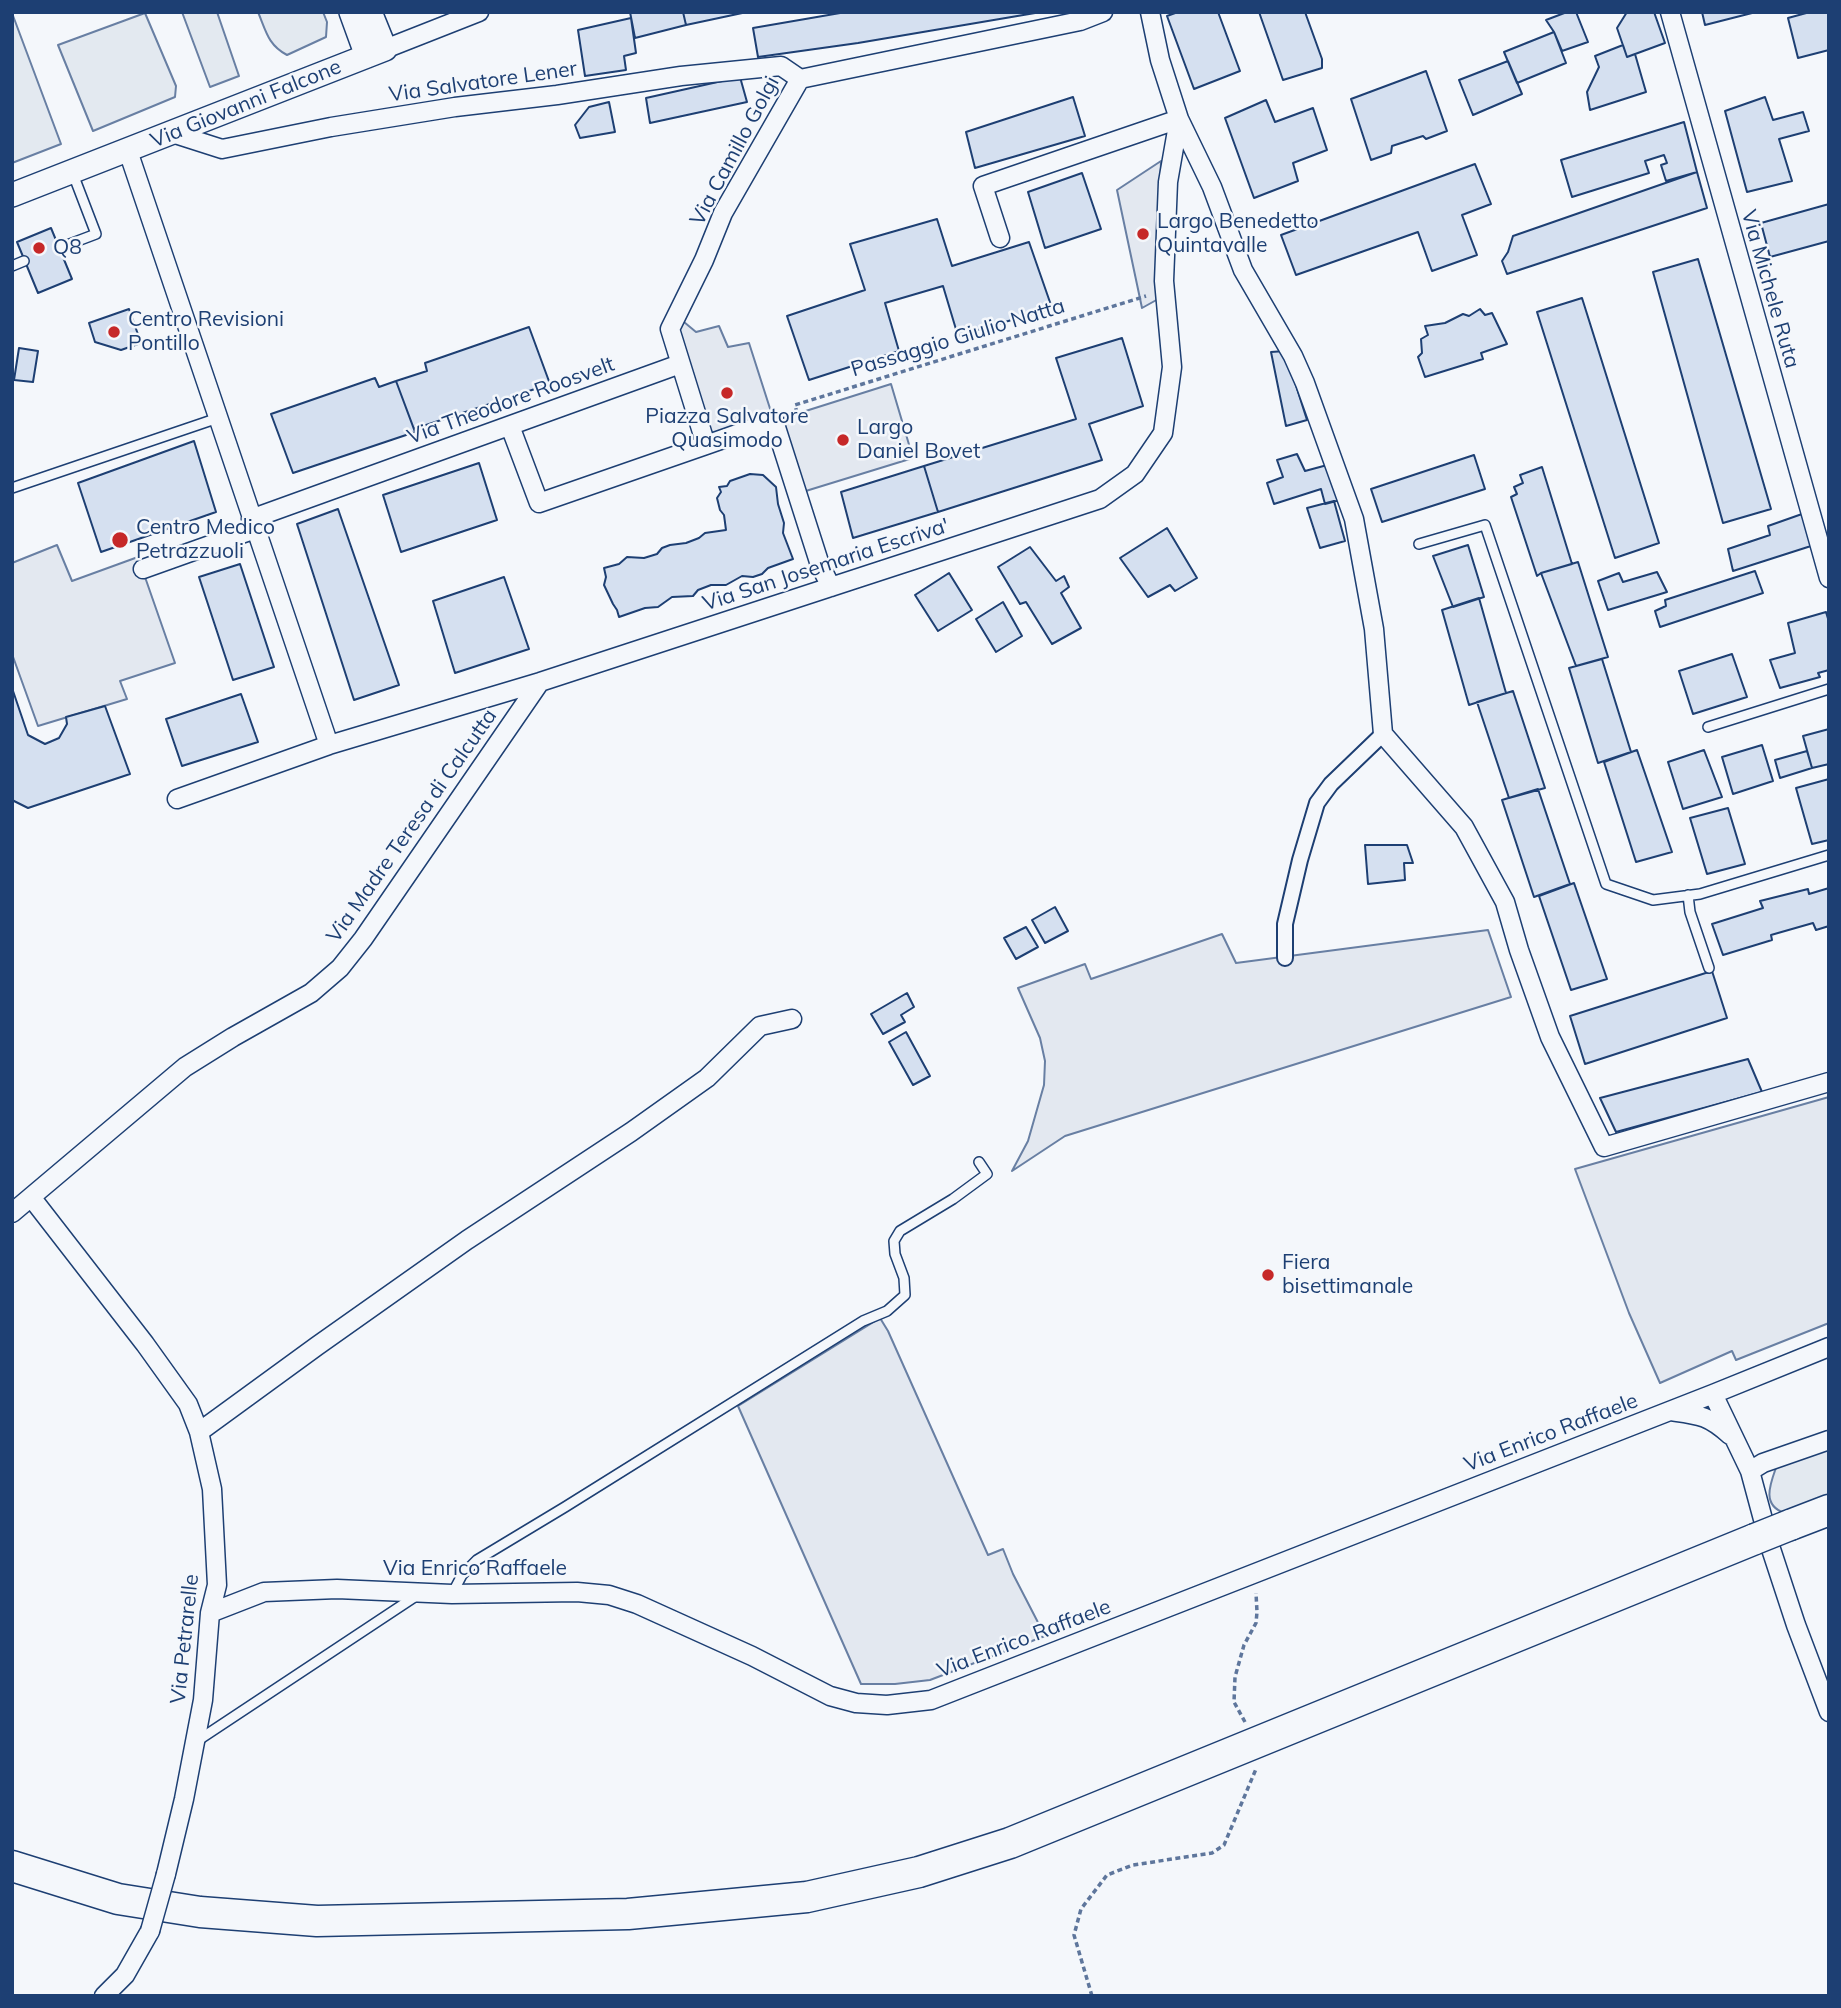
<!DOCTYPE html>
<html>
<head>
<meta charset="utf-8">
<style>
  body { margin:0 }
  #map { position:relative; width:1841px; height:2008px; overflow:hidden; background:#f4f7fb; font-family:Mulish,sans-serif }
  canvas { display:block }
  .frame { position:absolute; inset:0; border:14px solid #1d3f73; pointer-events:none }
</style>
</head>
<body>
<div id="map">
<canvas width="1841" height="2008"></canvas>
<div class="frame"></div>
</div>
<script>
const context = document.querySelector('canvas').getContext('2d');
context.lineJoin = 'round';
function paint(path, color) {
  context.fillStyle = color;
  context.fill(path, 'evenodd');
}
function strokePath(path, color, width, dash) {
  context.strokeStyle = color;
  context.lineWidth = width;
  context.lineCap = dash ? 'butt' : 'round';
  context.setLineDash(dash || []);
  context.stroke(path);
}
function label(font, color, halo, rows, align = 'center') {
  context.font = font + ' Mulish,sans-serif';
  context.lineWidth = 5;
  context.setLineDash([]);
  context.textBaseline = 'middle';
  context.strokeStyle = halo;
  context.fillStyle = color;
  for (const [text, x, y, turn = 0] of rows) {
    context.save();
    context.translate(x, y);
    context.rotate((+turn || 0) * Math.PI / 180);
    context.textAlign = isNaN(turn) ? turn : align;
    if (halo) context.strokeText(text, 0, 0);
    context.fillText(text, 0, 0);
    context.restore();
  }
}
const green = new Path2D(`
  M182,12H217L239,76L210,87Z
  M258,12H323L327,22L326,37L287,55C268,45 266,31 258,12Z
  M12,13L61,144L12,163Z
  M145,13L176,86L175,97L93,131L58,45Z
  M1829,1449V1496L1785,1513C1759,1505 1772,1480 1778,1462Z`);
const parking = new Path2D(`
  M1161,161L1157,278L1160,298L1142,308L1117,190Z
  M684,322L696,332L719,326L728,347L749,343L774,421L891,384L913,458L796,494L774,421L706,445L670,329Z
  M57,545L72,581L138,557L175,663L120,681L127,699L38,726L12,654V563Z
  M1488,930L1511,997L1065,1136L1012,1171L1028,1141L1044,1085L1045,1061L1040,1038L1018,988L1085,964L1091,979L1222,934L1236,963Z
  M1829,1097V1323L1736,1360L1732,1351L1660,1383L1629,1313L1575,1169Z
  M880,1318L888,1331L988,1555L1003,1549L1013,1574L1045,1636L930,1680L895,1684H861L738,1406Z`);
const building = new Path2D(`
  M630,12H683L686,25L635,38Z
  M683,12H747L686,25Z
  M846,12H1041L858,43L758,57L753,28Z
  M1178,12H1218L1240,71L1194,89L1167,16Z
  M1259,12H1305L1322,59V68L1283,80Z
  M1567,12H1576L1588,42L1562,51L1554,32L1546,20Z
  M1627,12H1654L1665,43L1627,57L1617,28Z
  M1702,12H1756L1705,25Z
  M1810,12H1829V50L1798,58L1788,18Z
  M631,18L636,53L624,56L626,70L585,76L578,30Z
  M1554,32L1566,63L1517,83L1504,52Z
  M1623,45L1627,57L1635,54L1646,92L1590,110L1587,92L1599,67L1595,56Z
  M1508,61L1522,94L1473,115L1459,80Z
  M1426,71L1447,131L1426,139L1423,136L1392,146L1391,153L1371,160L1351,99Z
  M740,77L747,102L650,123L646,98Z
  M1073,97L1085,136L975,168L966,132Z
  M1765,97L1773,120L1803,112L1809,131L1779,139L1792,181L1747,192L1725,111Z
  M1266,100L1275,122L1313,108L1327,150L1293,163L1298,181L1254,198L1225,118Z
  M609,102L615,132L580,138L575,125L589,107Z
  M1684,122L1697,172L1666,181L1661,165L1667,163L1664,155L1645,161L1649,173L1572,197L1561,160Z
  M1475,164L1491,204L1462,215L1477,255L1432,271L1418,232L1296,275L1281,235Z
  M1697,172L1707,208L1507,274L1502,261L1508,252L1513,236Z
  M1082,173L1101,229L1045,248L1028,192Z
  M1829,204V241L1770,257L1761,223Z
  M937,219L952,266L1029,242L1052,308L958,336L943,286L885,303L899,351L809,380L787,316L865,290L850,244Z
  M51,228L72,279L38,293L17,242Z
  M1698,259L1771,509L1723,523L1653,272Z
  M1582,298L1659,543L1615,558L1537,312Z
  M129,309L141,343L121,350L95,342L89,323Z
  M1480,309L1485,315L1492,313L1507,344L1481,353L1483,359L1425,377L1418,357L1422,353L1421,339L1428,335L1425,326L1445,323L1463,314L1469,316Z
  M529,327L550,384L414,429L396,381L427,371L425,363Z
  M1122,338L1143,406L1089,424L1102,460L938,512L924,466L1076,419L1056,358Z
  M19,348L38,351L33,382L14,380Z
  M1285,351L1307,420L1286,426L1271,352Z
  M375,378L379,387L396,381L415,432L293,473L271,414Z
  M194,441L216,512L101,552L78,483Z
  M1297,454L1305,471L1331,464L1344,499L1325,504L1321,489L1274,504L1267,483L1283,477L1277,460Z
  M1474,455L1485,489L1382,522L1371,489Z
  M479,463L497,520L401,552L383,495Z
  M924,466L938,512L853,538L841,492Z
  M1542,467L1572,564L1541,573L1537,576L1511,497L1517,494L1514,487L1523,483L1520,475Z
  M750,474L763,475L776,487L778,504L784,523L783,533L793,559L768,568L762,574L753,577L742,576L726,585H711L698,590L693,596L672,597L658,607L645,608L619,617L617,610L613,604L604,585L606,577L604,568L619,564L627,557L644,558L657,554L662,548L670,545L686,543L699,538L705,533L726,530L724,515L720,510L717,498L721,492L719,487L727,486L730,481Z
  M1334,501L1345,541L1320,548L1307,508Z
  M338,509L399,685L354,700L297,524Z
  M1802,514L1811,546L1733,571L1728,549L1770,535L1768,526Z
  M1167,528L1197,578L1175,591L1170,585L1148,597L1120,558Z
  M1468,545L1484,597L1453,607L1433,556Z
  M1030,547L1056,581L1064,576L1069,587L1061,593L1081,628L1052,644L1026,602L1020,604L998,567Z
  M1578,562L1608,657L1576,666L1541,573Z
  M240,564L274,667L233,680L199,577Z
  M1755,571L1763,593L1660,627L1655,611L1666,606L1665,600Z
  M1657,572L1667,592L1608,610L1598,581L1619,573L1623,582Z
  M949,573L972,610L938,631L915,595Z
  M504,577L529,649L455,673L433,601Z
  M1479,598L1506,693L1469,705L1442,610Z
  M1003,602L1022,636L996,652L976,619Z
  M1826,612L1829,622V670L1818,673L1820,677L1780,688L1770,660L1795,653L1788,623Z
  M1732,654L1747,697L1693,714L1679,671Z
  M1602,659L1631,752L1598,763L1569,668Z
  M12,688L28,735L45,744L59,738L67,724L66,717L105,706L130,774L28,808L12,800Z
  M1513,691L1545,788L1509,798L1477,702Z
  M241,694L258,742L182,766L166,719Z
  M1829,729V764L1812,768L1803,736Z
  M1762,745L1773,781L1733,794L1722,757Z
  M1637,750L1672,852L1636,862L1604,762Z
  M1704,750L1722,797L1683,809L1668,762Z
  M1807,751L1812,768L1780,778L1775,760Z
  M1829,779V840L1812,844L1796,788Z
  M1538,789L1570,884L1534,897L1502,800Z
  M1728,808L1745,864L1707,874L1690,818Z
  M1365,845H1407L1413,863H1404L1405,880L1368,884Z
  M1574,883L1607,979L1571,990L1539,896Z
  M1829,888V926L1816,930L1813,923L1771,935L1772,940L1723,955L1712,924L1763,908L1760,901L1808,889L1809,894Z
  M1055,907L1068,931L1045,943L1032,920Z
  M1026,927L1038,947L1016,959L1004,938Z
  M1712,971L1727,1018L1585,1064L1570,1016Z
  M907,993L914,1007L901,1015L905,1022L883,1034L871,1014Z
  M906,1032L930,1076L913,1085L889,1042Z
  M1748,1059L1762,1092L1616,1132L1600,1098Z`);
const path = new Path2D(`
  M797,413L795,405L1146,296
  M1245,1722L1234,1702L1235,1677L1244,1645L1256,1623L1257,1612L1256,1593
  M1092,1996L1074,1935L1081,1909L1107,1875L1133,1865L1212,1853L1224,1845L1256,1769`);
const service = new Path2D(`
  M59,248L96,234L73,174
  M12,266L24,261
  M12,488L218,418
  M1419,544L1485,525L1606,884L1653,900L1700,894L1829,855
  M1708,727L1829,689
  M1688,895L1690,912L1709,968
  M452,1594L462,1575L477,1560L565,1507L863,1321L887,1311L905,1295L904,1278L895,1254L894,1241L900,1231L953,1199L987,1174L979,1162
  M197,1741L419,1594`);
const pedestrian = new Path2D(`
  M1285,958V924L1300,860L1317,803L1331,784L1383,734`);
const minor = new Path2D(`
  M1670,12L1829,578
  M385,49L479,12
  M172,133L222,149L331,127L455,107L557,95L681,76L781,66L800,79
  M128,151L329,745
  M1000,238L983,186L1179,119L1212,187L1243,270L1293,356L1305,383L1354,519L1374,629L1383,734L1464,827L1505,902L1519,950L1550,1037L1604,1147L1829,1082
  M510,426L539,503L706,445L670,329L704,260L723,213L800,79L1080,21L1103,12
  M706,445L774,421L820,565L831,587
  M251,519L680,364
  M143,569L255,529
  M177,799L329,745L540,682L1100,499L1135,474L1163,433L1172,367L1164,281L1168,182L1179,119L1160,60L1150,12
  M31,1197L145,1344L188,1404L199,1432L212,1489L217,1585L210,1613L203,1700L184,1799L166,1874
  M12,1213L185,1067L233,1037L311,993L340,968L363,939L540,682
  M1713,1394L1750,1471L1771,1549L1796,1625L1829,1712
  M1670,1411C1699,1415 1708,1415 1730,1435
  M199,1432L317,1346L467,1240L631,1132L707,1078L760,1026L792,1019
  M1750,1471L1763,1463L1829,1440
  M210,1613L264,1592L337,1589L452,1594L577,1592L609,1595L637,1604L752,1656L830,1696L856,1703L887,1705L931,1700L1713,1394L1829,1347
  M104,1996L125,1975L150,1931`);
const tertiary = new Path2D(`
  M351,12L367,56
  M12,195L385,49L370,12`);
const trunk = new Path2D(`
  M1790,1525L1829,1510
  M12,1866L118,1899L200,1912L317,1921L628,1914L807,1897L919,1872L1010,1843L1755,1539`);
const minorBridge = new Path2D(`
  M150,1931L166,1874`);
const trunkBridge = new Path2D(`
  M1755,1539L1790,1525`);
const markers = [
  [1143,234,7,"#c62828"],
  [39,248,7,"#c62828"],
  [114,332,7,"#c62828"],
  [727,393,7,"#c62828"],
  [843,440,7,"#c62828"],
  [120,540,9,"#c62828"],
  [1268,1275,7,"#c62828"]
];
const streetNames = [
  ["Via Salvatore Lener",483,82,-8],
  ["Via Giovanni Falcone",246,104,-22],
  ["Via Camillo Golgi",735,151,-62],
  ["Via Michele Ruta",1770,289,74],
  ["Passaggio Giulio Natta",958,338,-17],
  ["Via Theodore Roosvelt",511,401,-20],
  ["Via San Josemaria Escriva'",826,565,-18],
  ["Via Madre Teresa di Calcutta",412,826,-55],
  ["Via Enrico Raffaele",1551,1433,-21],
  ["Via Enrico Raffaele",475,1569],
  ["Via Petrarelle",185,1639,-84],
  ["Via Enrico Raffaele",1024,1639,-21]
];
const poiNames = [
  ["Largo Benedetto",1157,222],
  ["Quintavalle",1157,246],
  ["Q8",53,248],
  ["Centro Revisioni",128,320],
  ["Pontillo",128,344],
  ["Piazza Salvatore",727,417,"center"],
  ["Quasimodo",727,441,"center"],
  ["Largo",857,428],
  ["Daniel Bovet",857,452],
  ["Centro Medico",136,528],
  ["Petrazzuoli",136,552],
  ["Fiera",1282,1263],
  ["bisettimanale",1282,1287]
];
paint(green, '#e3e9f0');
strokePath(green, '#687fa3', 2);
paint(parking, '#e3e8f0');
strokePath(parking, '#687fa3', 2);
paint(building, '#d5e0f0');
strokePath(building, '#1d3f73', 2);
strokePath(service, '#1d3f73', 12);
strokePath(pedestrian, '#1d3f73', 18);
strokePath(minor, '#1d3f73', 21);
strokePath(tertiary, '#1d3f73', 26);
strokePath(trunk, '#1d3f73', 33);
strokePath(path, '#5e769c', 3.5, [5, 3.5]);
strokePath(service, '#f4f7fb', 9);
strokePath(pedestrian, '#f4f7fb', 14);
strokePath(minor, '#f4f7fb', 18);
strokePath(tertiary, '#f4f7fb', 23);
strokePath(trunk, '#f4f7fb', 30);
strokePath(minorBridge, '#1d3f73', 21, []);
strokePath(trunkBridge, '#1d3f73', 33, []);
strokePath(minorBridge, '#f4f7fb', 18);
strokePath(trunkBridge, '#f4f7fb', 30);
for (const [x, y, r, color] of markers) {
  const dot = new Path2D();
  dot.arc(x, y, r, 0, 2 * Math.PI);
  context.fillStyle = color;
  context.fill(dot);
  strokePath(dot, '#f4f7fb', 2.5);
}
label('21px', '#1d3f73', '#f4f7fb', streetNames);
label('21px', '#1d3f73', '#f4f7fb', poiNames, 'left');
</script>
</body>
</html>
